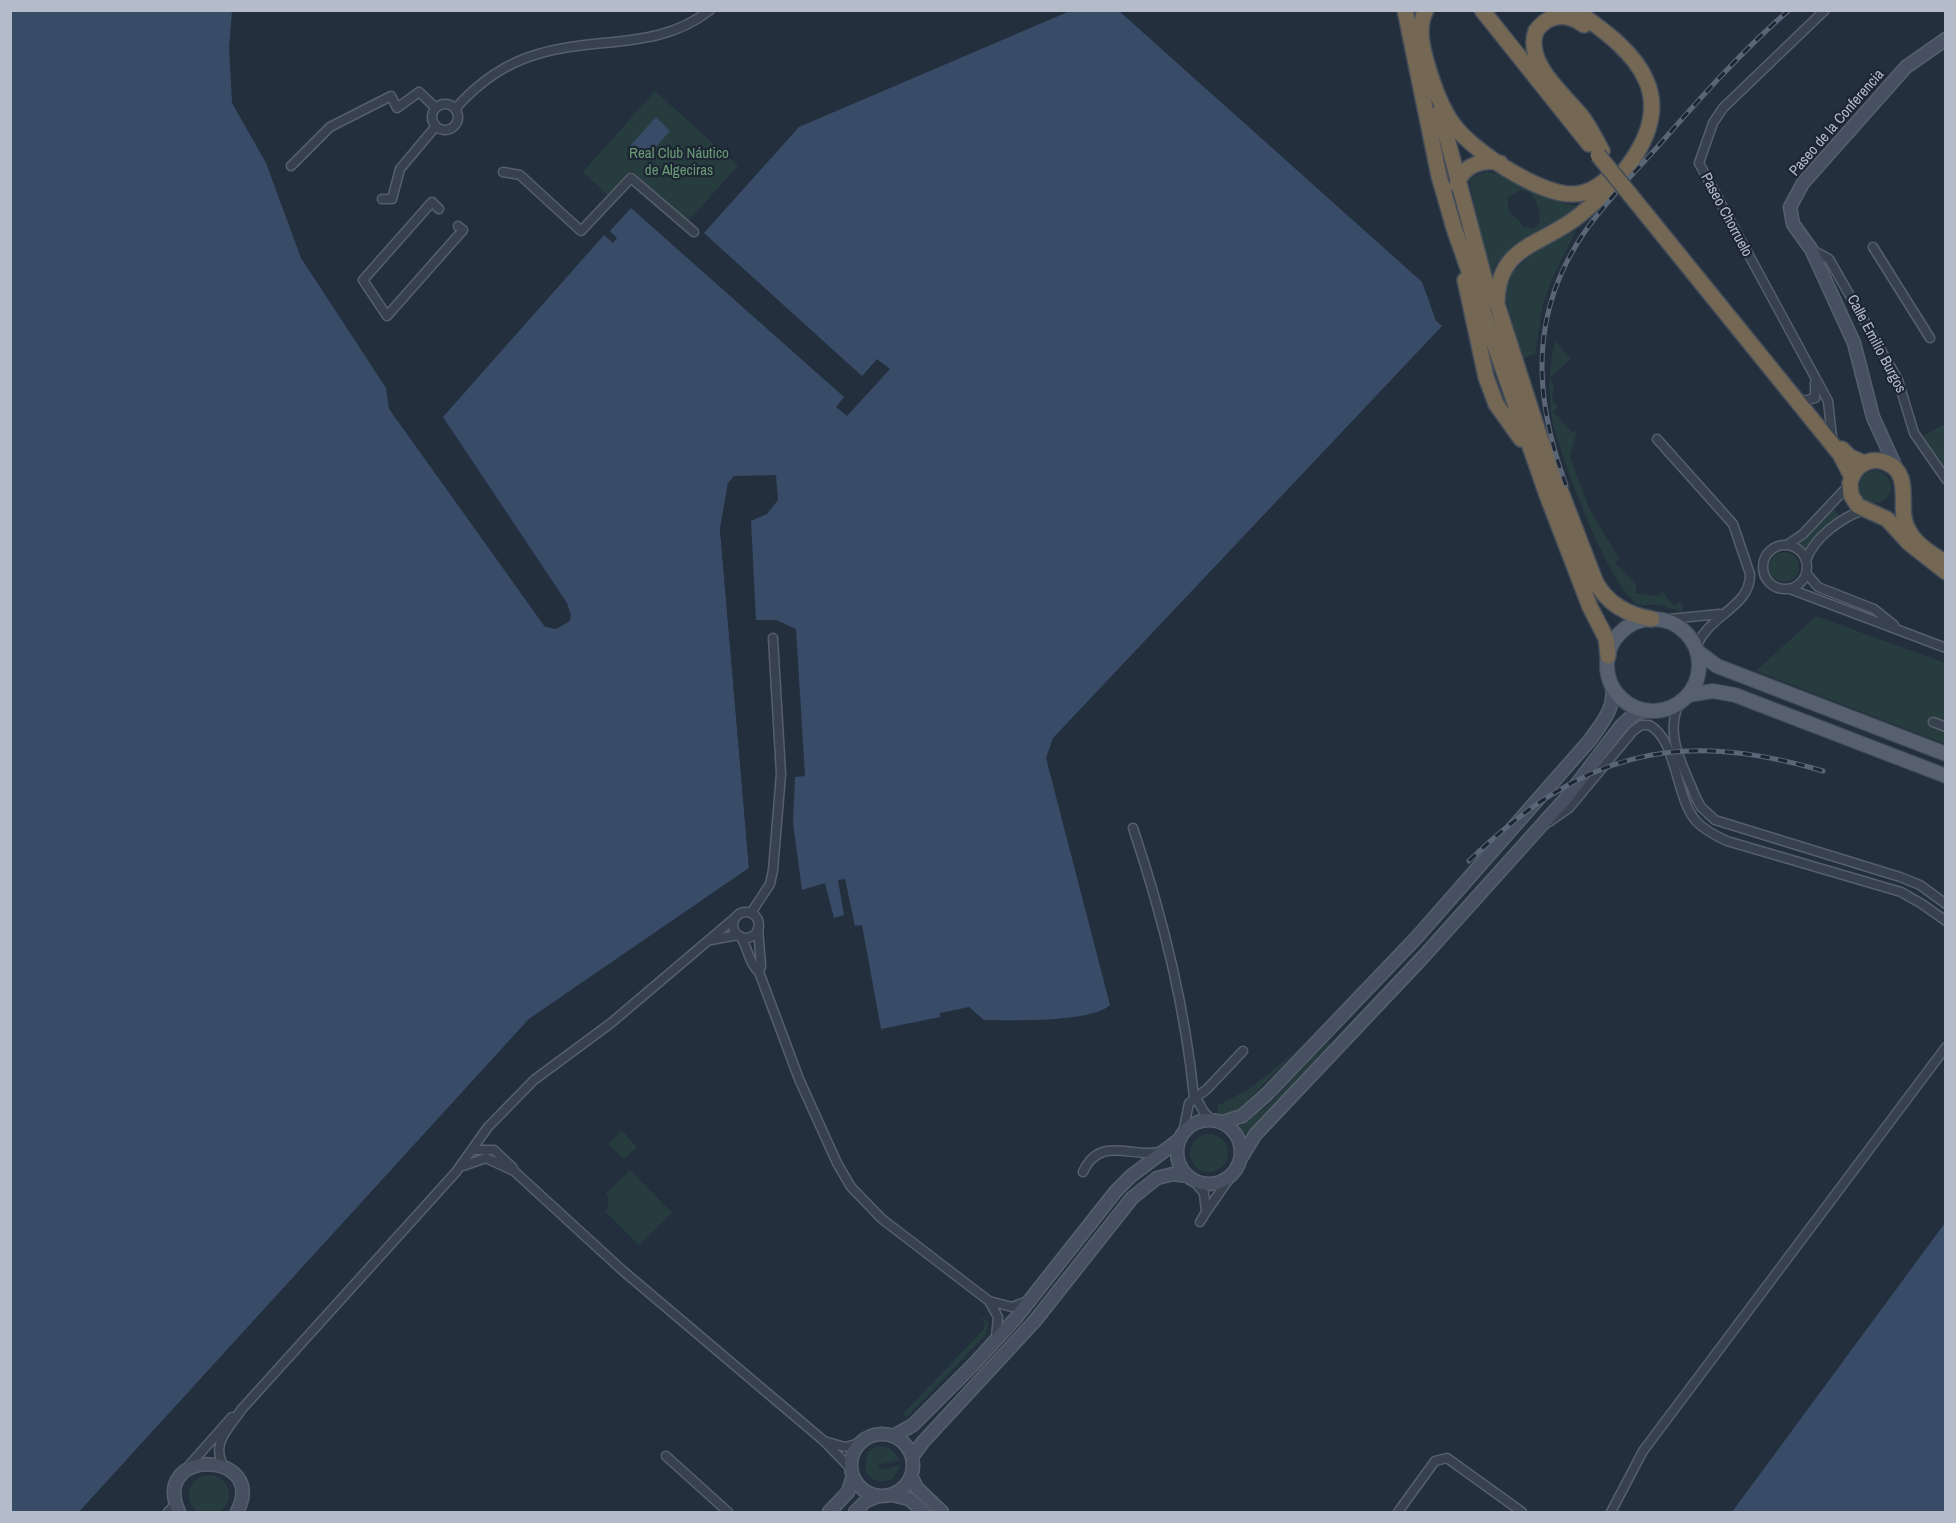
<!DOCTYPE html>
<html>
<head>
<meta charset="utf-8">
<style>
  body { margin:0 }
  #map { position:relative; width:1956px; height:1523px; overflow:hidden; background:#242f3e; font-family:"Archivo Narrow",sans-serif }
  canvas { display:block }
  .frame { position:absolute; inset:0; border:12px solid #b4bcc9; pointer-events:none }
</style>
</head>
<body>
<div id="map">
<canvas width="1956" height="1523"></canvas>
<div class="frame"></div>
</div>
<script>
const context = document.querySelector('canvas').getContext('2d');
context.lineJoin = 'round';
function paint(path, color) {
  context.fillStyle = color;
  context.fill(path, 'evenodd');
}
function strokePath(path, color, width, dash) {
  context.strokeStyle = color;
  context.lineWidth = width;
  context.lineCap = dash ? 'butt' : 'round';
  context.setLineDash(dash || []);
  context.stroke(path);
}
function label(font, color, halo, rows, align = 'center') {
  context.font = font + ' "Archivo Narrow",sans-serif';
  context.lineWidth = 4.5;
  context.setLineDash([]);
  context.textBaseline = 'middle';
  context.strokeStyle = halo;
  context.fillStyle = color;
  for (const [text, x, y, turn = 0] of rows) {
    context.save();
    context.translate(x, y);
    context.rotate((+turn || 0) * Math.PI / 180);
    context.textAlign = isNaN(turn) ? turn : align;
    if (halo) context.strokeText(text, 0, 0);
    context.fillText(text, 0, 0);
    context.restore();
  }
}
const green = new Path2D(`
  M655,91L738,166L688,221L632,171L609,196L583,172Z
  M1485,172C1516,173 1540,201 1577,206C1547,231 1506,237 1491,276L1487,273L1469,179ZM1520,190C1537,190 1539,208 1540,222L1533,229L1523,227L1519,220L1508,211V198Z
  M1576,231L1551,281L1543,305L1535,354L1522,359L1505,294L1511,274L1534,252Z
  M1555,341L1571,359L1550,378L1554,385L1552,400L1558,406L1553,412L1572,432L1578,430L1570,455L1574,468L1590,510L1619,558L1615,563L1637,585L1635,593L1659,596L1661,590L1674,606L1679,602L1684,607L1681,612C1672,609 1660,604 1650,605C1645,605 1641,607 1637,604C1609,586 1558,453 1552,418C1548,391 1549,368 1555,341Z
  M1945,424V467L1923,436Z
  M1859 487a16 16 0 1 1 32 0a16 16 0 1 1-32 0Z
  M1834,509L1839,515L1804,549L1797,544Z
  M1769 567a15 15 0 1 1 30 0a15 15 0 1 1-30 0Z
  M1816,616L1945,663V744L1756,671Z
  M1328,1042L1330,1044L1243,1137L1237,1128L1268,1105Z
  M1298,1050L1242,1106L1234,1112L1218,1115L1217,1106L1249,1089Z
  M622,1131L637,1147L624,1159L608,1144Z
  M1190 1153a19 19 0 1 1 38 0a19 19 0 1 1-38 0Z
  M630,1170L672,1213L639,1245L605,1211L608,1208V1196L606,1193Z
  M979,1316L989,1323L985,1336L907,1417L903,1414L983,1330L985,1324Z
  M878,1446L890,1448L900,1460L878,1465L881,1470L900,1465L894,1478C882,1485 871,1482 865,1469L868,1452Z
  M189 1495a20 20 0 1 1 40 0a20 20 0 1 1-40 0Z`);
const water = new Path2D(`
  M10,11H232L229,47L232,103L266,163L301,258L386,388L389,409L545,627L556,629L570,621L571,615L567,603L443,417L604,235L613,243L617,238L610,231L631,208L844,397L836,407L847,416L890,369L877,359L862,376L704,233L799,127L1070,11H1119L1422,282L1436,321L1442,326L1053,738L1046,758L1110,1005C1091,1023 1010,1020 984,1020L969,1007L940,1013V1017L881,1029L862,925L855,926L845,879L838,880L844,915L834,918L825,883L802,890L793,823L795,777L805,776L796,629L776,620H756L751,521L767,514L778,500L776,475L734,476L728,484L720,529L749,868L529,1019L79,1512H10Z
  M656,117L670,131L645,159L630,146Z
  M1945,1223V1512H1732Z`);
const pier = new Path2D(`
  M734,476L723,529L752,870L531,1021L83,1512H79L529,1019L749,868L720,529L728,483Z`);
const street = new Path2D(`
  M1825,10L1723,108L1713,123L1699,163L1828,401L1832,437
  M432 117a13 13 0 1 1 26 0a13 13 0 1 1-26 0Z
  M455,109C477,84 506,63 538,54C597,36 658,51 710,10
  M291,166L330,127L391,96L397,108L419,92L436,108
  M503,172L520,175L581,231L631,178L694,232
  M382,199H392L400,169L436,126
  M439,209L432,202L363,280L387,316L463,230L458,226
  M1873,247L1930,338
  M1811,249L1829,259L1898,380L1914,433L1946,479
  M1803,401L1815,398V383
  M1657,439L1733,524L1750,574C1751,608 1706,615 1696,649
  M1763 567a22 22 0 1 1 44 0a22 22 0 1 1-44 0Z
  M1787,545L1803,534L1848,486
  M1806,561C1813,538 1841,518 1863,510
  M1806,573L1818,587L1874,609L1894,625
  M1790,589L1946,648
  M1659,620L1720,614
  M1681,701C1662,732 1684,767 1696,798L1701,807L1715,820L1900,877L1920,885L1946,904
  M1933,722L1946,727
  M1549,822L1569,808L1633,731L1641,725H1649C1677,739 1675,797 1696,821C1704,830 1716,836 1727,841L1901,892L1922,904L1946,921
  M1133,828C1162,914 1185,1006 1194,1097C1202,1104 1201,1114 1212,1119
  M733 925a13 13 0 1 1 26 0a13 13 0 1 1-26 0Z
  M751,913L770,884L773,870L781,774L773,638
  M758,928L761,966L759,972
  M740,936C748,947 749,964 759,972L799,1079L837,1163L851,1187L882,1219L989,1301L998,1317L996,1337
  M711,940L738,935
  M1183,1133L1189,1103L1207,1089L1243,1051
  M474,1150H494L513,1168
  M463,1166L486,1158L514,1171L622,1270L824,1441L851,1469
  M1083,1172C1100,1135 1131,1158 1160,1152
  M1193,1180L1204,1193L1206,1212L1231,1176
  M1200,1222L1206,1212
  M989,1301L1012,1307L1028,1301
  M824,1441L845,1447L860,1443
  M666,1456L728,1512
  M224,1467C210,1443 229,1429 241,1410L456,1172L488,1127L534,1080L611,1023L736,917
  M187,1468L232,1417
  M168,1512L176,1504
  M1398,1512L1435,1461L1447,1458L1522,1512
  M1611,1512L1643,1451L1946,1047`);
const secondary = new Path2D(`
  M1898,472L1873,417L1854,343L1811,249L1793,224L1790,207L1803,183L1906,67L1946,39
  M1177 1152a32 32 0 1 1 64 0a32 32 0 1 1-64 0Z
  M1223,1122L1242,1116L1267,1094L1417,937L1590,740C1601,724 1616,708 1612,687
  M1241,1158L1255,1135L1424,956L1566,798L1621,726L1634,714L1647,711
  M851 1465a31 31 0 1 1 62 0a31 31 0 1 1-62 0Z
  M893,1436L913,1425L974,1364L1015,1319L1116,1191L1131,1176L1180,1139
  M912,1457L923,1442L1034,1322L1132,1198L1157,1178L1173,1174L1188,1176
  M911,1476L917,1488L942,1512
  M892,1495L909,1499L924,1512
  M179,1512C149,1447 269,1450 237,1512
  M829,1512L848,1492L853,1476
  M855,1512L866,1501L878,1496`);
const primary = new Path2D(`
  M1607 665a46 46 0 1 1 92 0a46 46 0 1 1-92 0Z
  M1697,651L1717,666L1946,754
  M1688,695L1713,691L1735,695L1946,776`);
const highway = new Path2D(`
  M1405,10L1439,176L1454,228L1547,495L1590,607L1606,638L1608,656
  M1426,10C1417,27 1422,47 1427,64C1433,85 1440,106 1453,124C1471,150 1541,196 1574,194C1587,194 1597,187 1607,179
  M1482,10L1589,144
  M1575,10C1600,28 1633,50 1646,80C1669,131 1617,184 1581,214C1544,246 1497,243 1497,304L1540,438L1596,583C1608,604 1628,615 1652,619
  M1584,25C1567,13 1549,13 1536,31C1524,63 1565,95 1583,118C1590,128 1596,140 1602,151
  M1440,112L1484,277L1490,296L1495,302
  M1457,185C1461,167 1482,158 1500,163
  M1649,218L1840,454L1852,477
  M1465,280L1486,377L1496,404L1521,439
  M1842,449L1850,457L1864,463
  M1946,563C1933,555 1918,546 1910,533C1898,515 1907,497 1901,478C1896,463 1877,456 1863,464C1856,468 1852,475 1850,483L1851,495L1858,506L1887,519L1909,543L1946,572`);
const rail = new Path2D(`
  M1566,485C1533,396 1529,311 1586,230C1608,199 1635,172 1660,144C1701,97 1742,51 1789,10
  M1469,861C1579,754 1675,727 1823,771`);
const highwayBridge = new Path2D(`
  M1598,155L1649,218`);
const streetNames = [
  ["Paseo de la Conferencia",1837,123,-49],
  ["Paseo Chorruelo",1726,215,62],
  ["Calle Emilio Burgos",1876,344,62]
];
const parkNames = [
  ["Real Club Náutico",679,154],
  ["de Algeciras",679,171]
];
paint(green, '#263c3f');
paint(water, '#394c67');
paint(pier, '#242f3e');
strokePath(street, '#565f6c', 11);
strokePath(secondary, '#565f6c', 15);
strokePath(primary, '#414a57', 16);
strokePath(highway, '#434c59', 18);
strokePath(street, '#38414e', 8);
strokePath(secondary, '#465061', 12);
strokePath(primary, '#56606e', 14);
strokePath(highway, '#746855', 15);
strokePath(rail, '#5a6575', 5);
strokePath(rail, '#1d2633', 3, [9]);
strokePath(highwayBridge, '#434c59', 18, []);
strokePath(highwayBridge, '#746855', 15);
label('15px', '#b4bcc9', '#1d2633', streetNames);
label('15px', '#6b9a76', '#1d2633', parkNames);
</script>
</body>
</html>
